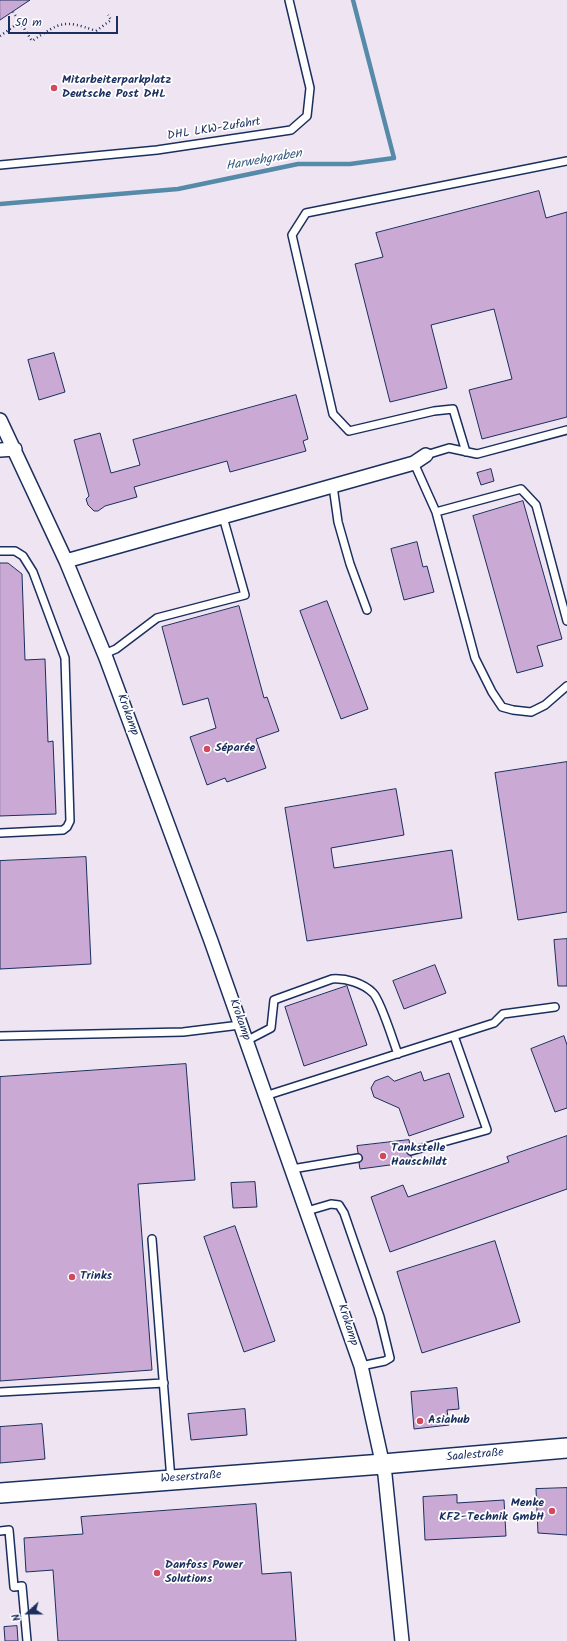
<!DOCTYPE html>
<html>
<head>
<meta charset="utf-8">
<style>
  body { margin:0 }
  #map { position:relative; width:567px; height:1641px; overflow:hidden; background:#fff; font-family:Kalam,sans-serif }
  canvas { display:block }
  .north { position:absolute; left:8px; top:1593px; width:40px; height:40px; -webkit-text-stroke:3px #fff; paint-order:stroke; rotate:249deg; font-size:11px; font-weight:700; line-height:16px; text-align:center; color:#1b2f5e }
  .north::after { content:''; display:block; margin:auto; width:14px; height:18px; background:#1b2f5e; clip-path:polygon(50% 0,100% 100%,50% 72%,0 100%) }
  .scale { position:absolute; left:8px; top:16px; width:110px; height:18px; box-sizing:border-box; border:2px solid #1b2f5e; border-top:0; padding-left:5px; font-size:12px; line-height:14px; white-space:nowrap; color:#1b2f5e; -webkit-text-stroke:3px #fff; paint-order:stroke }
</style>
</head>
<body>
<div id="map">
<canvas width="567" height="1641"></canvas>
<div class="north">N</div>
<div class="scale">50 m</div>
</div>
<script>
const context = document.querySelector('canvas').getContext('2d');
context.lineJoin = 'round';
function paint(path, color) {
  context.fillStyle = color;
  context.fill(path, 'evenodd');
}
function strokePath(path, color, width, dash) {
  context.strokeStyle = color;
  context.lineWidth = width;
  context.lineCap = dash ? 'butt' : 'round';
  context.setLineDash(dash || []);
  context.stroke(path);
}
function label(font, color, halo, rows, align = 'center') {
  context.font = font + ' Kalam,sans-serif';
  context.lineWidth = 3.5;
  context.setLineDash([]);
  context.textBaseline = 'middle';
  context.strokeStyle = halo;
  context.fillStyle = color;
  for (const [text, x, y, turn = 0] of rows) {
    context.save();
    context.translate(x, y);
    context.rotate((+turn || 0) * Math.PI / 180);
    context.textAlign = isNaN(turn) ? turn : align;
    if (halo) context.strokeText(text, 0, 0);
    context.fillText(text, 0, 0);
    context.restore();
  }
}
const built = new Path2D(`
  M0,0H567V1641H0Z`);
const stream = new Path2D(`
  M0,204L178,189L298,164H350L394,158L353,0`);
const building = new Path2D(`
  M0,0H30L0,20Z
  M539,191L546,218L567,212V417L482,439L469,390L512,379L494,309L431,325L447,388L390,402L355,264L383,257L376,233Z
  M54,353L65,392L39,400L28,360Z
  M296,395L308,439L303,441L306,451L230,472L227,461L134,487L137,497L105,506L98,511H94L88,505L86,499L89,496L74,440L100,433L111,473L140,465L133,440Z
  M491,469L494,481L481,485L477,473Z
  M523,501L562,639L537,646L543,666L517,673L473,516Z
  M417,542L423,567L427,566L434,592L404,600L391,549Z
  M0,563H8L22,574L25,660L45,659L48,742L53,741L56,814L0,816Z
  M327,601L368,709L341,719L300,611Z
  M239,606L264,698L267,697L279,731L256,739L266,768L227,782L225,778L207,785L190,737L216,728L208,698L183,705L162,627Z
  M567,762V912L518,920L495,773Z
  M396,789L404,835L331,848L334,868L452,850L462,918L307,941L285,808Z
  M86,857L91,964L0,969V861Z
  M567,939V986H558L554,940Z
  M435,965L446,993L404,1009L393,981Z
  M347,986L367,1045L304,1066L285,1007Z
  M564,1036L567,1045V1108L555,1112L531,1049Z
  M186,1064L195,1180L138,1184L152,1370L0,1381V1077Z
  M421,1072L424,1081L449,1073L464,1117L409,1136L399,1108L374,1097L371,1088L375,1081L388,1076L394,1081Z
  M567,1136V1189L390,1252L371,1197L403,1185L408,1197L509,1162L507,1157Z
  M409,1140L410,1146L406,1152L411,1156L412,1162L360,1169L359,1163L363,1158L358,1153L357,1146Z
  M255,1182L257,1207L233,1208L231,1183Z
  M235,1226L275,1341L244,1352L204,1237Z
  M495,1241L520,1322L422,1353L397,1272Z
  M457,1388L459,1409L447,1410L449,1425L414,1429L411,1392Z
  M245,1409L247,1435L191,1440L188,1414Z
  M42,1424L45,1459L0,1463V1427Z
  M567,1488V1535L538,1533L536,1489Z
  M457,1495V1503L504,1500L506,1536L425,1540L423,1497Z
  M256,1504L262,1574L291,1572L296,1641H58L53,1570L26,1572L24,1538L83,1534L81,1517Z
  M17,1626L18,1641H5L4,1627Z`);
const path = new Path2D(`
  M20,22L32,41C61,22 63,19 96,31L111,20L108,15
  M0,36L20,22L13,12`);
const lane = new Path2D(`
  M0,165L157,150L291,130L307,116L310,88L289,0
  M466,452L453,409L434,411L349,431L333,414L292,235L306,213L567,161
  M426,455L449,448L477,454L567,430
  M414,463L436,512L475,658L492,692L502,707L513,710L531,712L545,705L567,686
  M333,486L338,522L350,564L367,610
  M436,512L521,489L536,505L567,621
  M0,551H15L23,556L33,572L65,658L70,821L67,827L63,830L0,833
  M104,654L116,649L157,618L245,595L223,517
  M0,1036L183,1032L240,1025
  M246,1041L271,1028L274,1000L332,979C346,978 363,983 373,993C381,1001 393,1041 398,1054
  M265,1096L494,1023L503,1014L555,1007
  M411,1151L487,1130L454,1036
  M292,1169L358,1158
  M307,1211L331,1204L339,1205L344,1213L380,1317L390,1358L385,1361L361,1366
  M152,1239L171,1480
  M0,1392L164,1383
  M0,1531L9,1530L14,1587L22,1586L27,1641`);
const street = new Path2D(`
  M0,420L66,561L106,658L211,941L361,1366L385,1475L402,1641
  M0,450L15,449
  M66,561L414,463L426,455`);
const secondary = new Path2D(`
  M0,1493L383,1464L567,1448`);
const markers = [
  [54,88,4,"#d1495b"],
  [207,749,4,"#d1495b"],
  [383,1156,4,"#d1495b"],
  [72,1277,4,"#d1495b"],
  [420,1421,4,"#d1495b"],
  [552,1511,4,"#d1495b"],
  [157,1573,4,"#d1495b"]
];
const poiNames = [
  ["Mitarbeiterparkplatz",62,81],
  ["Deutsche Post DHL",62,95],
  ["Séparée",215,749],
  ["Tankstelle",391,1149],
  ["Hauschildt",391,1163],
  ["Trinks",80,1277],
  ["Asiahub",428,1421],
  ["Menke",544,1504,"right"],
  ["KFZ-Technik GmbH",544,1518,"right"],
  ["Danfoss Power",165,1566],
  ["Solutions",165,1580]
];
const streetNames = [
  ["DHL LKW-Zufahrt",214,130,-9],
  ["Krokamp",127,715,70],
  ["Krokamp",239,1020,71],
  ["Krokamp",347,1325,72],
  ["Saalestraße",475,1456,-5],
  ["Weserstraße",191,1478,-4]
];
const waterNames = [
  ["Harwehgraben",264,161,-10]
];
paint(built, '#efe5f2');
strokePath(stream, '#558ba8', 4.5);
paint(building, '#caa9d4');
strokePath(building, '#1b2f5e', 1);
strokePath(lane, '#1b2f5e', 10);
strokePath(street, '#1b2f5e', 16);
strokePath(secondary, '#1b2f5e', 22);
strokePath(path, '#1b2f5e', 2.5, [1, 3]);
strokePath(lane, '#fff', 7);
strokePath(street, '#fff', 13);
strokePath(secondary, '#fff', 19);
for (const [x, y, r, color] of markers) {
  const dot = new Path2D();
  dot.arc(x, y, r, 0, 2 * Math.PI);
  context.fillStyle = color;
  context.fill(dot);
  strokePath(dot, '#fff', 1.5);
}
label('bold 12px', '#1b2f5e', '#fff', poiNames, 'left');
label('12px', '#1b2f5e', '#fff', streetNames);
label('italic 13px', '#385d83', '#fff', waterNames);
</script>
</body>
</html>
